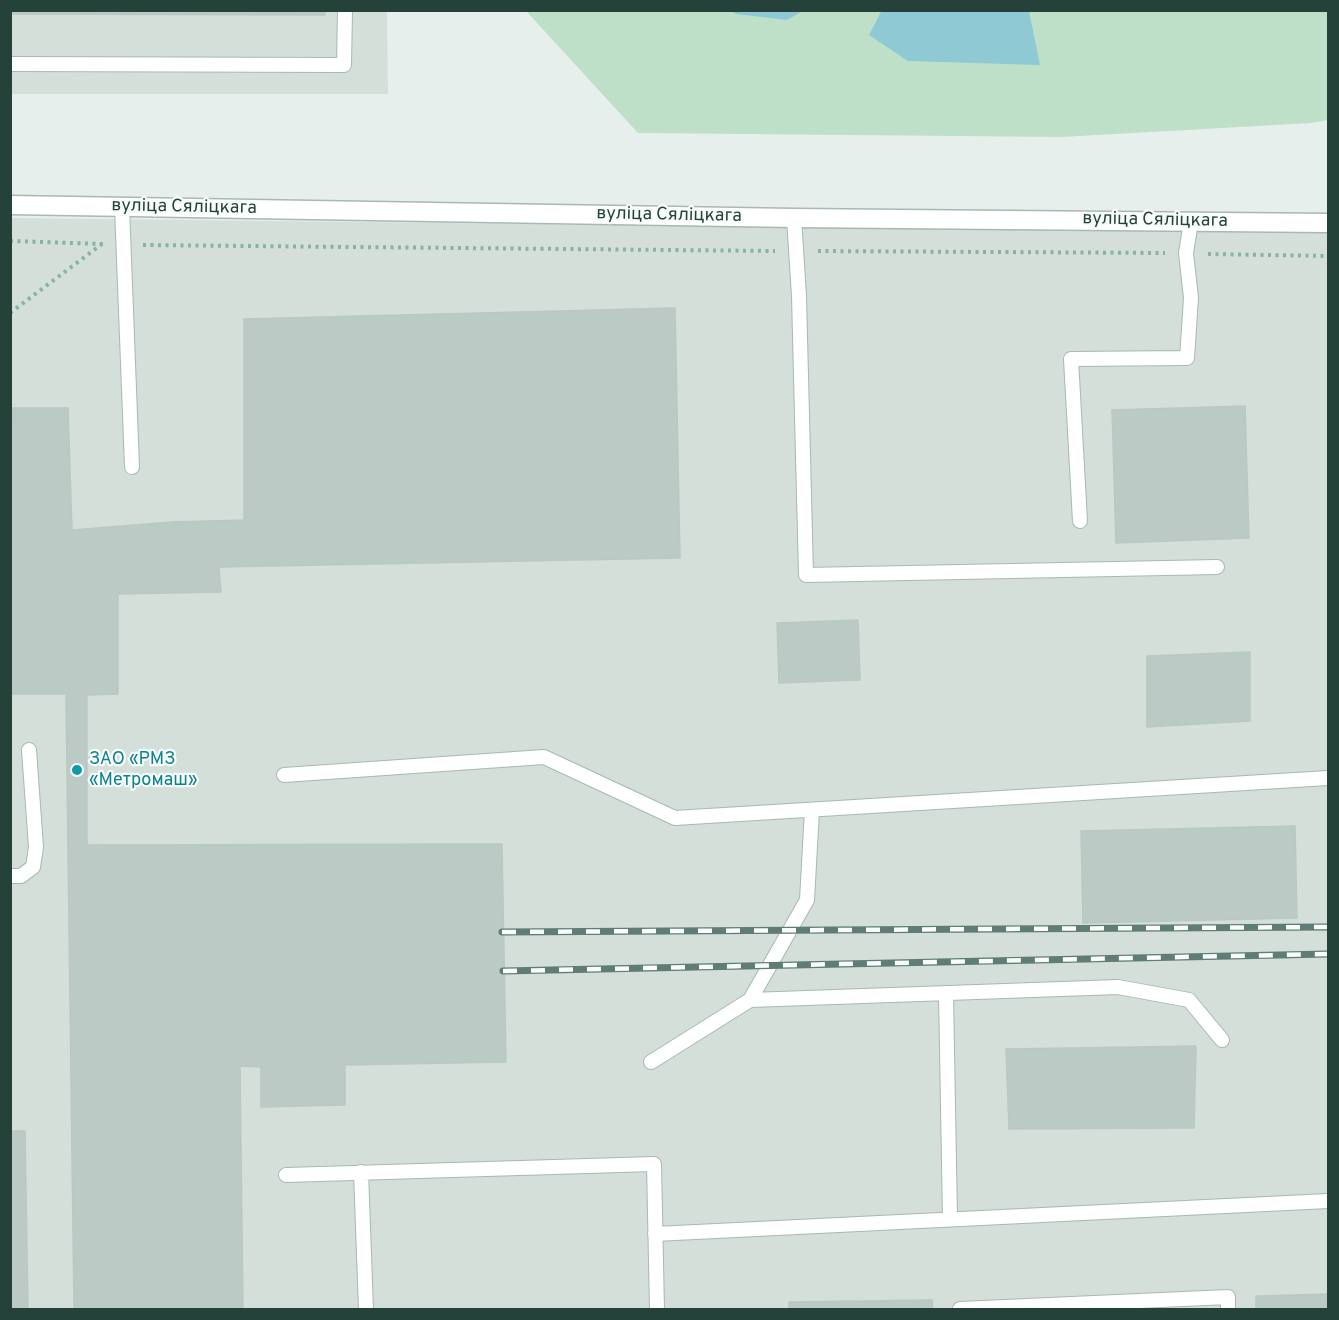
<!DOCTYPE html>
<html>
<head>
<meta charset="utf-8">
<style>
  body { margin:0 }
  #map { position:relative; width:1339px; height:1320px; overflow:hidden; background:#e6efeb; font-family:Overpass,sans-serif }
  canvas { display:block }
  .frame { position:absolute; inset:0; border:12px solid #24423a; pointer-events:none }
</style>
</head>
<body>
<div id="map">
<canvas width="1339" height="1320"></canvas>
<div class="frame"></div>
</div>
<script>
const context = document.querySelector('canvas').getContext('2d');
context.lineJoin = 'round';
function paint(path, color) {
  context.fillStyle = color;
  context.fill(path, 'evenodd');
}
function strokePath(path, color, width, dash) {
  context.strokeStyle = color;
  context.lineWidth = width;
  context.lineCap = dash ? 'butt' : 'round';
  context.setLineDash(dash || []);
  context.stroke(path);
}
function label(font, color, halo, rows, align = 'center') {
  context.font = font + ' Overpass,sans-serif';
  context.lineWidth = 4.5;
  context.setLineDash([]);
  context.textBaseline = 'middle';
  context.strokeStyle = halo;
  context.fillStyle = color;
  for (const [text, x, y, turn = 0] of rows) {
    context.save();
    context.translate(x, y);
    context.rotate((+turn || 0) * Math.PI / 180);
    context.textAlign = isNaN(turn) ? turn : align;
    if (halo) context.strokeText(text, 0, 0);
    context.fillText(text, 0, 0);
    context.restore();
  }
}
const built = new Path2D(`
  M10,11H387L388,94H11Z
  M10,218L1328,233V1309H11Z`);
const green = new Path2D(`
  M526,11H1328V120L1311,123L1061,137L638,133Z`);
const water = new Path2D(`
  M882,10L1029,11L1040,65L908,61L869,35Z
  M731,11H803L787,20L736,14Z`);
const building = new Path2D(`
  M10,10H325V15L10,14Z
  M675,308L680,558L219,567L221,592L118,594V694L87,695V845L502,844L506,1062L345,1065V1105L261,1107V1067L240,1066L243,1310H74L66,694H10L12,408H68L72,530L172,522L244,520V319Z
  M1245,406L1249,538L1116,543L1112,410Z
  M858,620L860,680L779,683L777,623Z
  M1250,652V721L1147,727V656Z
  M1295,826L1297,918L1083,923L1081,831Z
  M1196,1046L1194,1128L1009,1129L1006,1049Z
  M10,1131H25L28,1310H10Z
  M1328,1294V1310H1256V1296Z
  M932,1300L933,1310H789V1302Z`);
const path = new Path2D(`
  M10,241L103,244
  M143,245L775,251
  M818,251L1165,253
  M1208,254L1328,256
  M10,313L102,244`);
const lane = new Path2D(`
  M10,64L344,65L345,10
  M122,207L132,467
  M794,218L799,296L806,575L1217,567
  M1080,521L1071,359L1187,358L1191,298L1186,253L1191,222
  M284,775L544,757L675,818L1328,778
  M10,876H21L33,867L36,847L29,750
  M946,993L950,1219
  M750,1000L1118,987L1189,1000L1222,1040
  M651,1062L750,1000L807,900L812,810
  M361,1172L366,1310
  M286,1175L654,1164L657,1310
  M655,1234L1328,1201
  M960,1309L1228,1297V1310`);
const street = new Path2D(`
  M10,205L794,218L1328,223`);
const rail = new Path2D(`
  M502,932L1328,927
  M503,971L1328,954`);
const markers = [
  [77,770,6,"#0f9aa8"]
];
const streetNames = [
  ["вуліца Сяліцкага",184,208,1],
  ["вуліца Сяліцкага",669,216,1],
  ["вуліца Сяліцкага",1155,221,1]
];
const cultureNames = [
  ["ЗАО «РМЗ",89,760],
  ["«Метромаш»",89,781]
];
paint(built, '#d4dfda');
paint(green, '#bfe0c8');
paint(water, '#8ec9d4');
paint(building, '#bbcac4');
strokePath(building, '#b8c9c2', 1.5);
strokePath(lane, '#a8b8b2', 16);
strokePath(street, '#a8b8b2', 21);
strokePath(path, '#86b3a5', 4, [3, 4.5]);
strokePath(lane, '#fff', 14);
strokePath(street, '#fff', 18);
strokePath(rail, '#5f7d75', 7);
strokePath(rail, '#f7fbf9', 4.5, [14]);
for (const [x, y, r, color] of markers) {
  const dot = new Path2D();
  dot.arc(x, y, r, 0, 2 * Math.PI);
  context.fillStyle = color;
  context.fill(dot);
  strokePath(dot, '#f7fbf9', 2);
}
label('18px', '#24423a', '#f7fbf9', streetNames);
label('18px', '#0d838f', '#f7fbf9', cultureNames, 'left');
</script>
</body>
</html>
